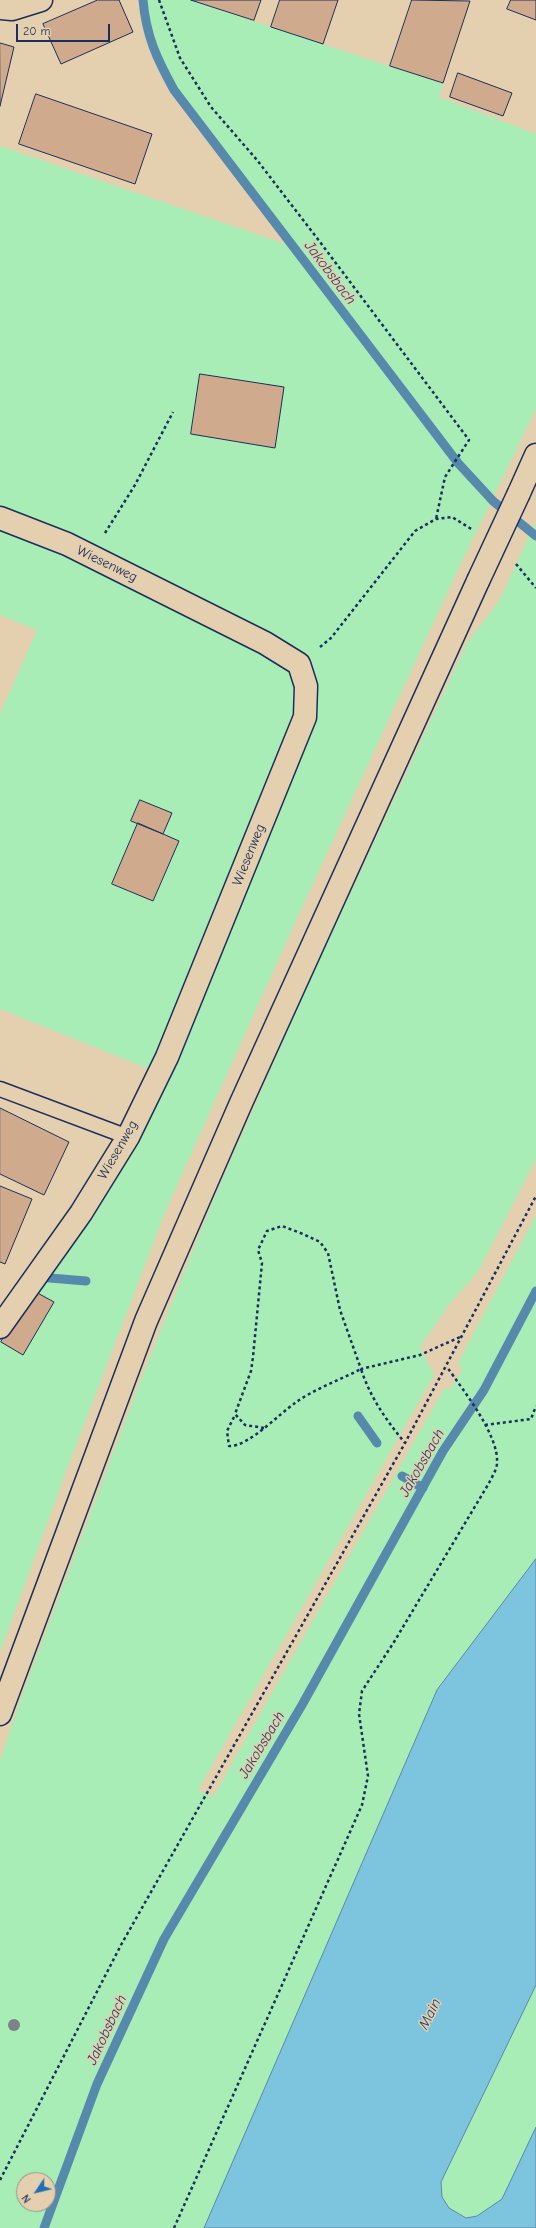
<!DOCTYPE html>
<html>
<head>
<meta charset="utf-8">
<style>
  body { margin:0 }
  #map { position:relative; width:536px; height:2228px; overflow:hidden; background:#e4d0ae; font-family:"Comic Neue",sans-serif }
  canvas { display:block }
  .north { position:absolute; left:16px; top:2172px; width:40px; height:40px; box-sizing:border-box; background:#e4d0ae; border:1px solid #94908e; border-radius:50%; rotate:235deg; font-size:11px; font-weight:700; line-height:16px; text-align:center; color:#1b2f5e }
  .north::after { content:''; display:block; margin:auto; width:14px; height:18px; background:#1f6fb2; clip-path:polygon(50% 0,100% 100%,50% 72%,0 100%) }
  .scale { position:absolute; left:16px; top:24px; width:94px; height:18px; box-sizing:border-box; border:2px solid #1b2f5e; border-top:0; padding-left:5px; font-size:12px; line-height:14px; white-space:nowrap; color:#1b2f5e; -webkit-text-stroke:3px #e4d0ae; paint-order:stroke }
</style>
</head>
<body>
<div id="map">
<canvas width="536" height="2228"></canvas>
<div class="north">N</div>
<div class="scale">20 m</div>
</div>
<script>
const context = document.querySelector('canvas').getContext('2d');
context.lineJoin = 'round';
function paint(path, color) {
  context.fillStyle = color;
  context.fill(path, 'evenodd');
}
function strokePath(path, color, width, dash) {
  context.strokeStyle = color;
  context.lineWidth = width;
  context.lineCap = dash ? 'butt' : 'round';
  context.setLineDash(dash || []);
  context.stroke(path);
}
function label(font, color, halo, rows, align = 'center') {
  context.font = font + ' "Comic Neue",sans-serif';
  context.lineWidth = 3;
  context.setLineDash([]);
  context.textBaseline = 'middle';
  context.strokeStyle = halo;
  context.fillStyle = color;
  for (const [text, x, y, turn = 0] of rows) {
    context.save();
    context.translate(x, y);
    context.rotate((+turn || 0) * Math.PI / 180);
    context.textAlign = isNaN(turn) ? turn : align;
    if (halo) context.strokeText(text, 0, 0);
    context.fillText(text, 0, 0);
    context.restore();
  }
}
const green = new Path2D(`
  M143,0H190L443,84L439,97L536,134V409L454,578L293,927L166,1210L67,1469L0,1652V1327L159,1073L0,1009V714L37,630L0,615V146L291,246L174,90L155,55L145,20Z
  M536,521V1159L478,1272L450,1303L420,1347L434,1375L198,1790L213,1797L445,1387L449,1390L462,1370L458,1363L536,1215V1559L438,1688L205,2228H0V1760L21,1698L138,1387L215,1196L304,993L467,643L499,601ZM24,2180H48V2204H24Z
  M536,1985V2127L502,2199L477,2216L466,2218L449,2208L442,2197L441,2182Z`);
const water = new Path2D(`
  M536,1559V1985L441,2182L442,2197L449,2208L466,2218L477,2216L502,2199L536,2127V2228H204L437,1690Z`);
const stream = new Path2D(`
  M143,0C146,36 157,59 174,90L458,463L493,501L536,536
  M38,1277L86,1281
  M358,1416L377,1443
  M402,1476L423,1488
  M44,2228L97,2084L164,1939L302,1705L443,1451L484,1390L536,1291`);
const building = new Path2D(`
  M98,0H119L133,32L61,64L43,24Z
  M191,0H261L254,20Z
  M280,0H338L323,44L271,27Z
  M412,0L470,1L443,83L390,66Z
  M511,0H536V20L507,9Z
  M0,43L14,47L0,106Z
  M458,73L512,93L503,116L450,97Z
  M36,94L152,134L135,184L19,144Z
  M200,374L284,387L275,448L191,434Z
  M140,800L172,813L163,834L131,821Z
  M138,823L179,841L153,901L112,884Z
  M0,1108L69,1142L44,1195L0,1174Z
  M0,1186L32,1199L5,1264L0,1262Z
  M32,1290L54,1302L23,1355L1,1342Z`);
const path = new Path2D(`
  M159,0L180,58L211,107L257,160L320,242L469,440L445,477L436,519
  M105,533L135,485L173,412
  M516,564L536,588
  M320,647L331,638L415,531L436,519L452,517L473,530
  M234,1417L227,1431L229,1446C248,1447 279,1414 295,1403C314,1389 340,1380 361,1369C370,1397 386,1420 405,1443
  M485,1425L531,1419L536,1406
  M264,1428L245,1425L235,1414L251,1371L253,1357L262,1263L258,1250L267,1231L282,1226L303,1234L320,1242L328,1253L340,1310L361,1369L420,1355L460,1337
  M0,2180L121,1945L405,1443L536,1196
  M174,2228L362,1805L368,1776L359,1714L362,1691L394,1642L489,1483C492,1477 497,1469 497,1463C499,1435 463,1390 447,1367`);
const lane = new Path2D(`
  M0,1089L128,1137`);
const street = new Path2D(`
  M0,8L12,9L41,0
  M0,518L67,544L265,643L299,664L306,686L305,717L167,1057L128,1137L81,1213L0,1327`);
const secondary = new Path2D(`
  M519,493L536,455
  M0,1714L146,1321L241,1103L478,581`);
const secondaryBridge = new Path2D(`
  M478,581L519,493`);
const trees = [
  [14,2025]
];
const streetNames = [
  ["Wiesenweg",107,564,26],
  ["Wiesenweg",249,855,-68],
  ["Wiesenweg",118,1150,-60]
];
const waterNames = [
  ["Jakobsbach",330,273,53],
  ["Jakobsbach",422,1463,-60],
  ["Jakobsbach",262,1745,-59],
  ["Main",430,2014,-64],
  ["Jakobsbach",107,2030,-65]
];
paint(green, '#a8ecb6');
paint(water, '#7dc5de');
strokePath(water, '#5689ab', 1);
strokePath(stream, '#5689ab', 9);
paint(building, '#d0aa8d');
strokePath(building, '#1b2f5e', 1);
strokePath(lane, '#1b2f5e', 17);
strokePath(street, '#1b2f5e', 25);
strokePath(secondary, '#1b2f5e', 25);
strokePath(path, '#1b2f5e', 2.5, [3, 3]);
strokePath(lane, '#e4d0ae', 14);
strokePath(street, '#e4d0ae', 22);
strokePath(secondary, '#e4d0ae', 22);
strokePath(secondaryBridge, '#1b2f5e', 25, []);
strokePath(secondaryBridge, '#e4d0ae', 22);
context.fillStyle = '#7d8287';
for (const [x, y] of trees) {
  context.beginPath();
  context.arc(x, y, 6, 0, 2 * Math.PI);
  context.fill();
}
label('14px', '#1b2f5e', '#e4d0ae', streetNames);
label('italic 15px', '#253e6b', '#e4d0ae', waterNames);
</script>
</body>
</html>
